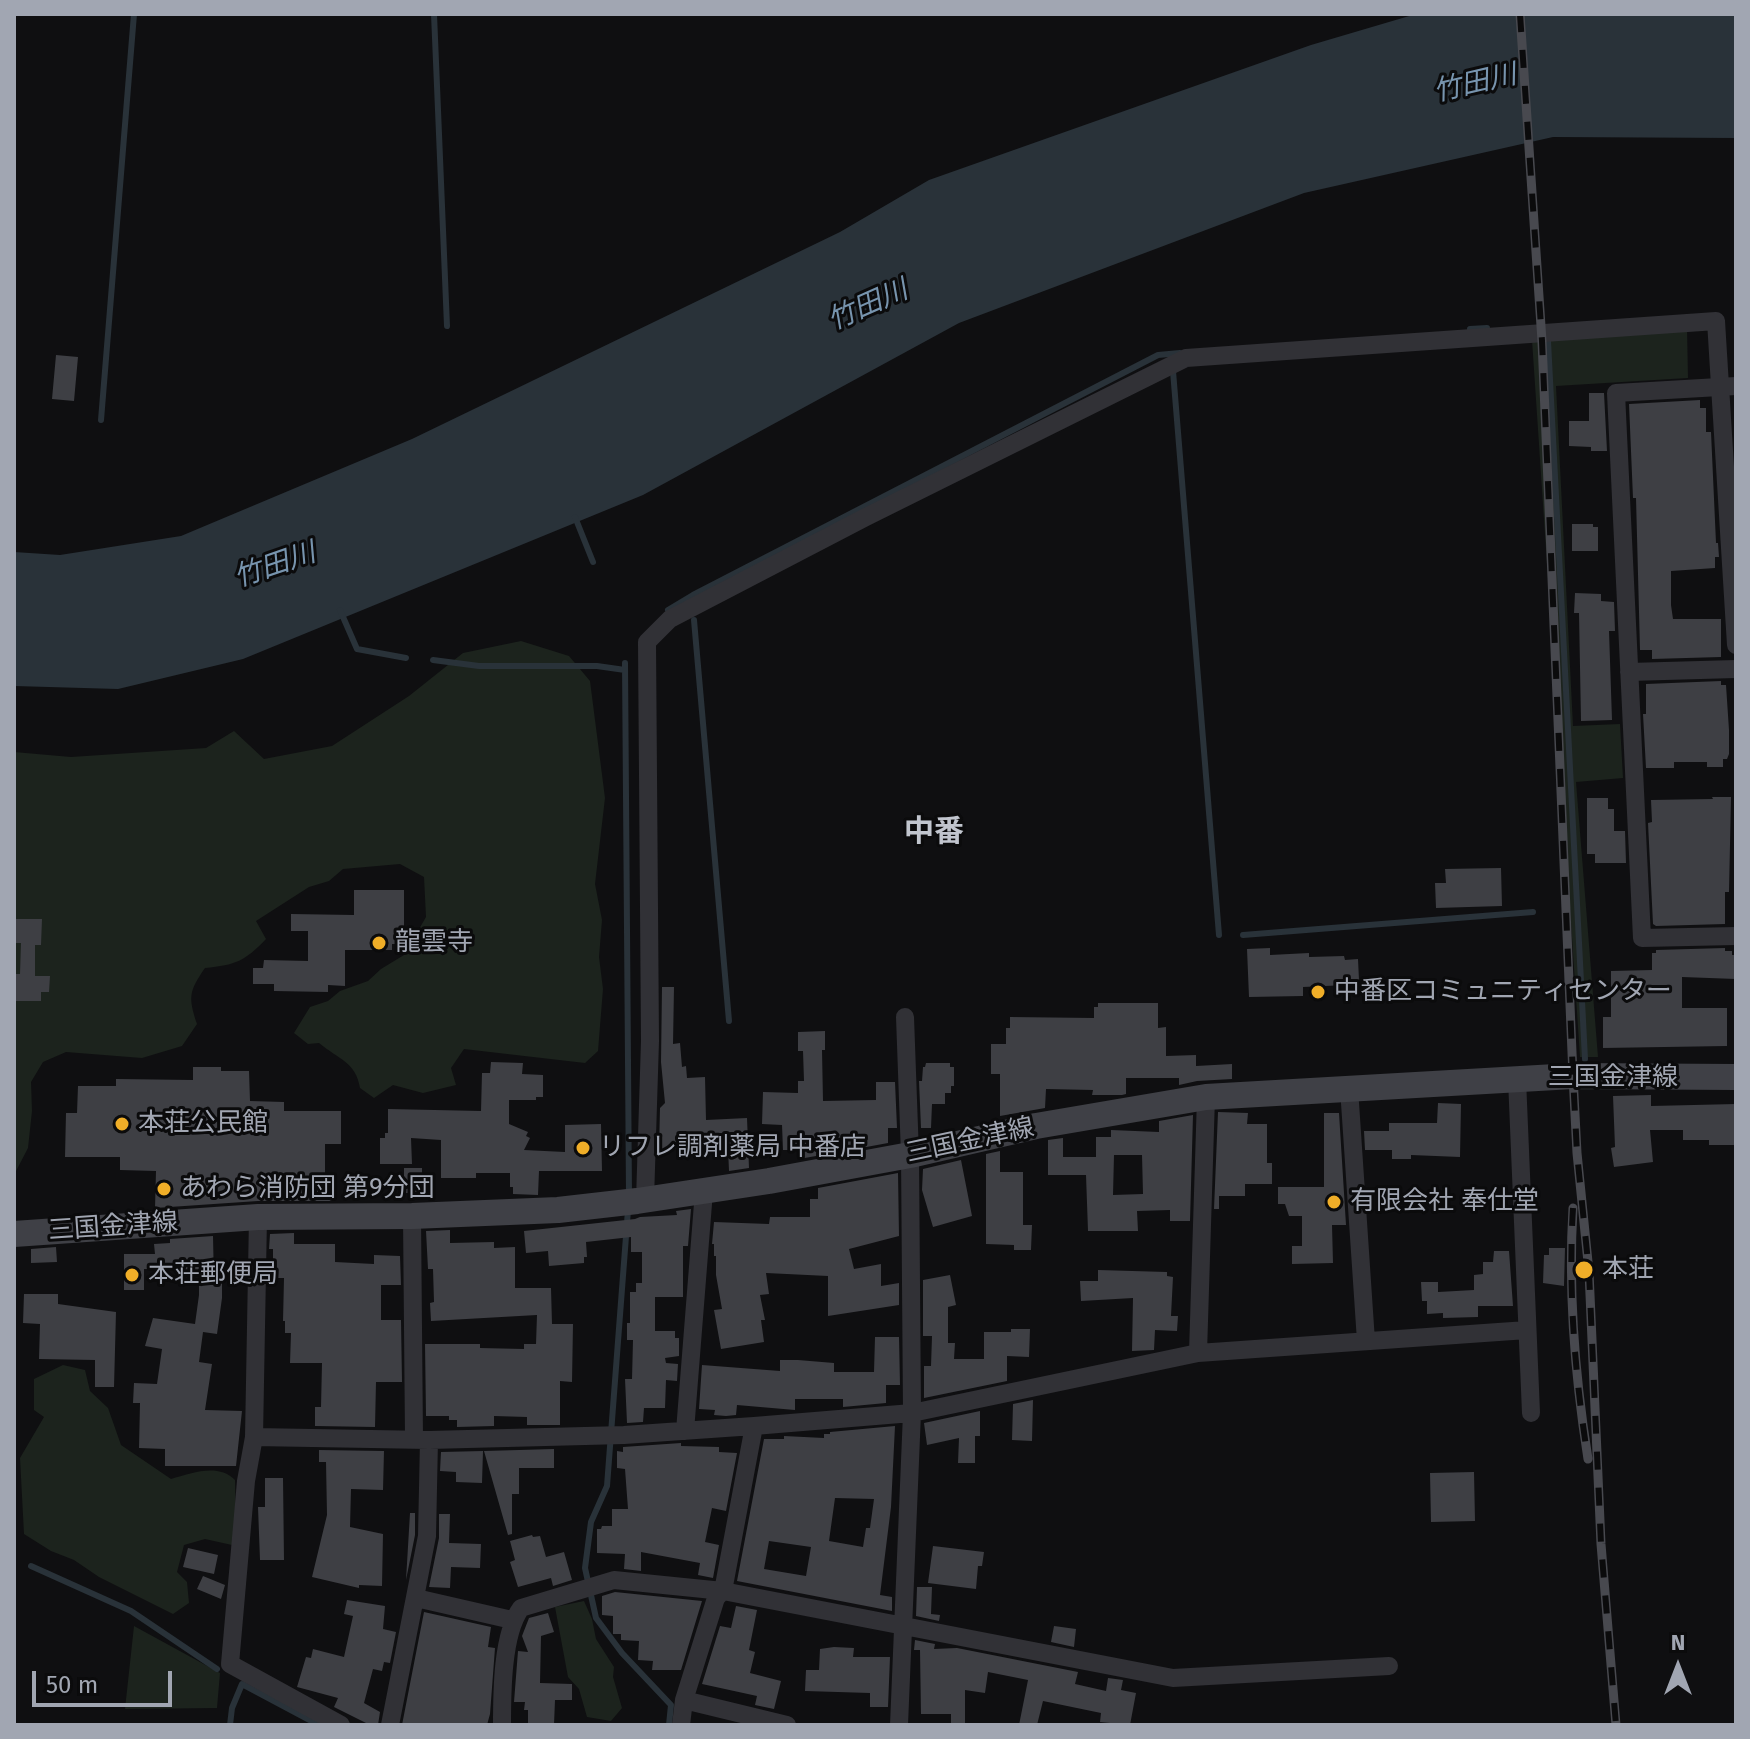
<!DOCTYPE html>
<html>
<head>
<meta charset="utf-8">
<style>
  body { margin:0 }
  #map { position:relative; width:1750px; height:1739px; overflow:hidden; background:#0f0f11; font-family:"Fira Sans",sans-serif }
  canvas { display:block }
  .frame { position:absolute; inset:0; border:16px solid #a1a6b2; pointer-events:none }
  .north { position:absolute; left:1638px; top:1627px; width:80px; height:80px; -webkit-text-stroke:6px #0b0b0c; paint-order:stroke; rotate:0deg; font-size:22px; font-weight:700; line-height:32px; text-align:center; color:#a1a6b2 }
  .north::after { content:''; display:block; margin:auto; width:28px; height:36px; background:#a1a6b2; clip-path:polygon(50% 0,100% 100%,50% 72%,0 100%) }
  .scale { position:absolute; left:32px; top:1671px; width:140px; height:36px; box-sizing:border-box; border:4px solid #a1a6b2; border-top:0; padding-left:10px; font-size:24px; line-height:28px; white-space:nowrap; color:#a1a6b2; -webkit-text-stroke:6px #0b0b0c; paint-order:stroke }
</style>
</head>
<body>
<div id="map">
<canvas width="1750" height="1739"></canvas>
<div class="frame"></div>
<div class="north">N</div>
<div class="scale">50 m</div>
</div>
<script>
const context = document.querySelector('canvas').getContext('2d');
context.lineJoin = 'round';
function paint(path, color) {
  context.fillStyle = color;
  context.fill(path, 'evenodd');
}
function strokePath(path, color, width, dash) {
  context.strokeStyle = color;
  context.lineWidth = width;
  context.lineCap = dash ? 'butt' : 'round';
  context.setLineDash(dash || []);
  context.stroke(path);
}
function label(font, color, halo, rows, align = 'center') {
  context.font = font + ' "Fira Sans","Noto Sans JP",sans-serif';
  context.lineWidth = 6;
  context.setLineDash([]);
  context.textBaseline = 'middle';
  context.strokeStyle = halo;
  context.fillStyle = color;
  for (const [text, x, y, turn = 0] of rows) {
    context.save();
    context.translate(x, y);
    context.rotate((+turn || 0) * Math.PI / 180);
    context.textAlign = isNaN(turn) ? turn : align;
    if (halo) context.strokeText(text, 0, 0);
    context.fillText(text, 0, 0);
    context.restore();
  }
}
const green = new Path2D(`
  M1687,327L1688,378L1556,386L1573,726L1620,724L1623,778L1576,782L1598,1057H1580L1532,340Z
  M521,641L569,656L590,681L605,798L595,884L602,920L599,957L603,989L598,1051L585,1063L464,1049L451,1068L456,1085L423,1093L393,1085L374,1098L360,1088C356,1062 338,1059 319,1043L308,1044L294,1033L310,1007L328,1001L340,991L368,981L381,969L404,955L426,917L424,877L400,864L343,869L329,881L309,887L256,921L266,939C245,961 236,965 205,968C189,991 188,997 197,1024L182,1046L142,1058L66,1052L43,1062L31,1082L32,1111L28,1148L14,1175V752L71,757L206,748L234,731L264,759L332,746L409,696L463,653Z
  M63,1365L85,1370L90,1391L108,1408L121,1445L171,1479C192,1473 218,1463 235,1480L236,1532L232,1545L205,1539L184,1545L177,1572L187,1582L189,1603L173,1614L99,1577L74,1560L51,1551L24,1534L20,1458L44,1417L34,1410V1379Z
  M584,1601L592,1619L596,1639L614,1667L613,1677L622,1708L611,1721L587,1717L579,1689L568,1677L555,1607Z
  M134,1626L220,1673L217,1708L125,1709Z`);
const water = new Path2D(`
  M1416,14H1736V138L1553,137L1304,193L959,323L643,495L243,659L118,689L14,686V552L60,555L181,536L412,439L840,232L929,180L1311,45Z`);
const stream = new Path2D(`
  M434,14L447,326
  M1470,329L1487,328
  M1548,341L1585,1059
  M1173,371L1219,935
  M101,420L134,14
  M575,517L593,562
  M340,610L357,649L406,658
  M668,610L693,595L1158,355L1180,353
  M694,620L729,1021
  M433,660L479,666H597L625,670
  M625,663L629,1195
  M1243,935L1533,912
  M628,1210L607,1486L591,1522L585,1568L596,1618L622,1653L671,1705L669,1725
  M31,1566L131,1611L217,1669
  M230,1725L232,1708L242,1684L319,1725`);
const building = new Path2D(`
  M56,355L78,357L74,401L52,399Z
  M1589,393H1604L1607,451H1591V447L1569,446V421H1589Z
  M1700,400V408H1706V432H1711L1716,543H1718L1719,557H1715V568L1671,571V605L1673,619H1721V657L1652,659V650H1640L1636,498H1633L1629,404Z
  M1572,524H1593V527H1598V551H1572Z
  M1575,593L1601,594V601L1614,602L1615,631H1609L1612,720L1581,721L1579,613H1574Z
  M1721,681V685H1726L1729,730V754L1727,759H1723V767H1707V762H1674V768H1646L1643,714H1646V684Z
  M1712,797H1731L1729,892H1725V924L1656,926L1653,924L1648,823L1652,822L1651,800L1713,799Z
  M1587,798H1608V809H1614V831H1625L1626,863H1595V854H1587Z
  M1501,868L1502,906L1436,908L1435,883H1446L1445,869Z
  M354,890H404V944H392V950H345V986L328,985V992L274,991V984H253V968H263L264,960L308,961V931H291V914L354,915Z
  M16,919H42L41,945H35V976H50L49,992H41V1001H14V974H20L21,943H15Z
  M1270,948V955L1309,953V957L1344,956L1345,960L1358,959L1359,980H1347V985L1303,987V996L1249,997L1247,949Z
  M1725,948V951H1732V955H1735L1736,979L1682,977V1008H1727V1046L1603,1048V1017H1611V971L1652,970V953H1656V950Z
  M662,987H674L673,1044L680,1043L682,1067L686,1066L687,1078L705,1077L706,1120L747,1118L749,1168L729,1171L728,1148L659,1149L660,1108L665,1103L661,1062Z
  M1098,1003H1158V1028L1166,1027V1056L1196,1055V1066L1232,1064V1079L1197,1081L1179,1085V1078H1126V1094L1122,1095H1092L1093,1090L1046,1089L1045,1108L1000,1116V1074H991V1044H1006V1028H1010V1017L1094,1018V1007H1098Z
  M825,1031V1050H822L823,1101L876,1100V1082H895L897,1128H888V1143L861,1148H833V1153L799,1159V1150H783L782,1125L762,1124L763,1092L798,1093V1081H804L803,1051H798V1032Z
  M491,1062L523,1063L522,1074L543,1075V1097H536V1100H509V1124L528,1132L526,1136L530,1138L524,1150L565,1152V1125L601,1124L602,1171H539L538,1195L513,1194V1187H510V1173H476V1178H441V1140L411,1138L412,1164H380V1138H385V1133H388V1109L481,1111L482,1073H490Z
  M926,1063H950V1067H954V1086H951V1093H945V1104H932L931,1128H921L919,1081H922L923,1067H925Z
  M193,1067H221V1071H249L250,1101L284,1102V1111H341V1144H325V1189L332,1188V1201H258L155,1208L156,1171L120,1170V1157H65L66,1113H77L78,1086H116V1079L193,1080Z
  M1651,1095V1106L1736,1104V1145H1709V1140H1683V1130H1650L1653,1162L1614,1167L1611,1148L1615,1147L1613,1096Z
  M1438,1103L1461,1104L1460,1157L1411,1155V1159H1392V1150H1365L1364,1131H1389V1123H1437Z
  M1218,1112L1248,1113L1247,1124H1267V1163H1272V1184H1245V1196H1219V1209H1214Z
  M1324,1113H1339L1346,1225H1332L1333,1263L1292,1264V1246H1302V1216H1289L1285,1204H1278V1187H1324Z
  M1193,1115L1190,1221H1170V1210L1137,1211L1138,1231H1088L1086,1175H1048V1140L1063,1138V1157H1096V1137H1111V1130L1159,1132V1121ZM1114,1155H1142L1143,1194L1113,1195Z
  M1000,1151V1172H1023V1225H1032L1031,1250H1014V1245L986,1244V1154Z
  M961,1160L972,1216L933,1227L922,1190L923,1169Z
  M404,1168H422V1193H404Z
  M898,1173L899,1236L849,1249L854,1269L881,1264V1286L899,1283V1305L828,1316V1276L766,1273L769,1294L760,1295L765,1320H761L764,1342L721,1349L714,1310L722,1309L716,1275V1256H714V1244H712L714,1222L769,1224L770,1217H810V1199H818V1188Z
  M691,1209L688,1246H683V1297H655V1331H675V1338H679V1356L665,1358L666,1363L678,1364L677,1381L666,1380L665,1408H644L643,1422L627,1423L625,1379H632L633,1340H627V1323H630V1292H636V1283H642V1252H631V1237L586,1242L587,1257H584V1263L549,1266L548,1251L526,1253L524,1231L635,1219L640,1217L677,1215L676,1211Z
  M450,1230V1243L494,1242V1248L515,1247V1288H551L552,1324H573L572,1382L560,1381V1425H527V1417L494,1416V1426L457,1427V1420H449V1416H426L425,1344H480V1348L524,1349V1344H536L537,1315L431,1321L430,1303L434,1302L433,1269H428L426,1231Z
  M294,1233V1244H335V1262L374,1264V1255L400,1256L401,1285H381V1320H401L402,1382H376L375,1427L315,1426V1407H321L322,1363H290L291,1333H285V1321H283L284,1278H273V1249H269L270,1234Z
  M213,1236L214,1282H222V1298L217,1334L203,1332L199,1362L212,1364L205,1410L242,1411L236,1466H165V1449L139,1448L140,1403H133L134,1383L157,1384L162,1349L145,1346L153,1318L195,1324L199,1295V1274H185V1269H144V1290H124V1254H155L154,1244L170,1243V1239Z
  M56,1247L57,1262L31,1263V1249Z
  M1549,1248H1565L1564,1286L1543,1283L1544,1255H1549Z
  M1494,1251H1509L1513,1306H1478V1317L1443,1318V1313L1427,1314V1301H1422L1421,1282H1438V1292L1474,1290V1275L1483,1274V1262H1493Z
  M1098,1270L1167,1272V1276L1173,1277L1171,1316H1178L1177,1331L1155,1330L1154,1350L1132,1351L1133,1298L1081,1301L1080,1281H1098Z
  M950,1275L956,1305L948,1307V1343H955L954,1359H984V1332H1011V1329H1030L1029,1357L1007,1356V1381L924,1398V1366H931L932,1336H923V1280Z
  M24,1294H58V1304L116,1312L114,1387H95V1360L39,1359L40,1324L23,1323Z
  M875,1337H899L900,1385H886V1403L843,1407V1399H795V1410L737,1405L736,1415L726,1416L714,1415L715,1410L699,1409L702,1365L780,1371V1360H798L834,1363V1372H874Z
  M1033,1400L1032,1441L1012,1440L1013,1404Z
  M980,1411V1436H975V1463H958L959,1438L927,1445L924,1423Z
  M895,1426L891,1507L880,1595L892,1597V1611L737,1581L764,1439H784V1436L824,1438V1434H830V1432ZM835,1498L874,1499L870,1528H866L863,1547L829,1541ZM769,1541L811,1547L806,1576L764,1569Z
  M681,1443V1446L719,1447V1452L737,1453L726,1511L712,1508L705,1542L719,1545L713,1578L698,1575L700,1563L641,1552V1571L624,1569L625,1554L597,1553V1529H601L602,1526H612V1509H628L625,1469L617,1468V1451L623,1452V1447Z
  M554,1449V1468H519V1494H512V1534L508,1535L484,1451Z
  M319,1450L384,1451L383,1490L351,1489L350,1527L383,1534L382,1586L359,1585V1588L312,1577L327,1515L326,1462H319Z
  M483,1451L482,1483L456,1482V1472L440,1471L441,1452Z
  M1474,1472L1475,1521L1431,1522L1430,1473Z
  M265,1478H283L284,1560H260L258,1507H265Z
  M410,1513H415V1535L406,1580Z
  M439,1514H450L449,1543L481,1544L480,1568L451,1567L450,1588L429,1587L439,1538Z
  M532,1535L533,1537L540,1536L546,1557L564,1552L572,1580L553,1586L551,1578L518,1587L510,1562L515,1560L510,1541Z
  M933,1546L984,1552L982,1566H978L976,1589L928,1583Z
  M188,1548L218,1555L214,1574L183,1567Z
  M203,1576L225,1585L221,1599L197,1589Z
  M917,1587H932L931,1614L940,1615L939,1621L916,1616Z
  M615,1592L702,1601L681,1670H652L653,1661L638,1660L639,1641L621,1640V1634H613V1616L602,1615V1596Z
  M347,1600L385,1606L383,1629L396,1632L390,1663L384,1662L382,1671L373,1669L364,1703L380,1712L378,1725H370L334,1707L338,1698L297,1687L306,1657L311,1658L313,1649L344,1657L353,1616L344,1614Z
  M736,1606L757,1610L749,1650L755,1652L750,1673L781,1681L774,1709L755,1705L757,1696L702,1684L720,1626L731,1628Z
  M424,1612L491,1627L488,1647L495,1648L490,1714L487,1725H402Z
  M548,1613L554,1632L541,1636L540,1683L572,1684V1700H555L554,1725H528V1710H524L525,1702H514L518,1651L528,1652L522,1636L529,1618Z
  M1054,1626L1076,1629L1074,1647L1051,1642Z
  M915,1640L935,1644L934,1649L957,1648L1078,1672L1075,1684L1106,1691L1108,1678L1123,1680L1121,1690L1136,1693L1130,1725L1100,1722L1101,1713L1043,1701L1037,1725H1019L1028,1680L988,1672L985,1693L965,1690V1725H951V1714H921L920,1650H914Z
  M834,1647L854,1648L853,1657H890L888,1707H870V1693L805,1691L806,1670H819L820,1649Z`);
const street = new Path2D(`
  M1736,386L1616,393L1642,938L1736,936
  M1629,672L1736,669
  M1517,1079L1531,1413
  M1349,1088L1366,1341
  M645,1200L650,1041L647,642L670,619L866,517L1186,358L1716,321L1736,645
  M412,1216L414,1438
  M258,1217L254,1437L246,1481L230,1664L341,1725
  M1198,1353L1206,1097
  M685,1431L704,1191
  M254,1437L429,1440L624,1435L754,1426L912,1413L1198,1353L1527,1330
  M416,1598L512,1620
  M684,1700L787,1725
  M390,1725L427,1536L429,1440
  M502,1725C502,1693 502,1634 521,1608L614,1580L723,1591L1173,1678L1389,1666
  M681,1725L684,1700L716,1598L723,1591L754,1426
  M899,1725L912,1413L910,1155L905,1017`);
const secondary = new Path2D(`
  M14,1234L258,1217L412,1216L558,1210L637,1201L769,1181L910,1155L1036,1126L1206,1097L1573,1076L1736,1077`);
const rail = new Path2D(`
  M1520,14L1542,341L1573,1076L1577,1153L1589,1272L1601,1544L1616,1725
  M1573,1208C1568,1292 1575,1377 1588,1459`);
const markers = [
  [379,943,8,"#f0ae28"],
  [1318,992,8,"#f0ae28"],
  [122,1124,8,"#f0ae28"],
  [583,1148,8,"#f0ae28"],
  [164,1189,8,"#f0ae28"],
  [1334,1202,8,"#f0ae28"],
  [1584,1270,10,"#f0ae28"],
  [132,1275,8,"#f0ae28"]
];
const poiNames = [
  ["龍雲寺",395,943],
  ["中番区コミュニティセンター",1334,992],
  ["本荘公民館",138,1124],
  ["リフレ調剤薬局 中番店",599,1148],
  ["あわら消防団 第9分団",180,1189],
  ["有限会社 奉仕堂",1350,1202],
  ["本荘",1602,1270],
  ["本荘郵便局",148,1275]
];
const streetNames = [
  ["三国金津線",1613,1078],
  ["三国金津線",970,1141,-12],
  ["三国金津線",113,1227,-4]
];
const waterNames = [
  ["竹田川",1475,84,-13],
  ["竹田川",868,306,-24],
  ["竹田川",275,566,-19]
];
const quarterNames = [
  ["中番",934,833]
];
paint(green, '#1c231d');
paint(water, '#293239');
strokePath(stream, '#293239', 6);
paint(building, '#3e3f44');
strokePath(street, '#313136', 18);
strokePath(secondary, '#3f4046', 26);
strokePath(rail, '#48494f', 9);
strokePath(rail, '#0b0b0c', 6, [18]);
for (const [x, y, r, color] of markers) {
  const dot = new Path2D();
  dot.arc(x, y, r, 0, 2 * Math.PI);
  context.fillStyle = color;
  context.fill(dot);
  strokePath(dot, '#0b0b0c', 3);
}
label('26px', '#a1a6b2', '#0b0b0c', poiNames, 'left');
label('26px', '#a1a6b2', '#0b0b0c', streetNames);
label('italic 28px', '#7794ae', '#0b0b0c', waterNames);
label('bold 30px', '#c1c5ce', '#0b0b0c', quarterNames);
</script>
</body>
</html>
